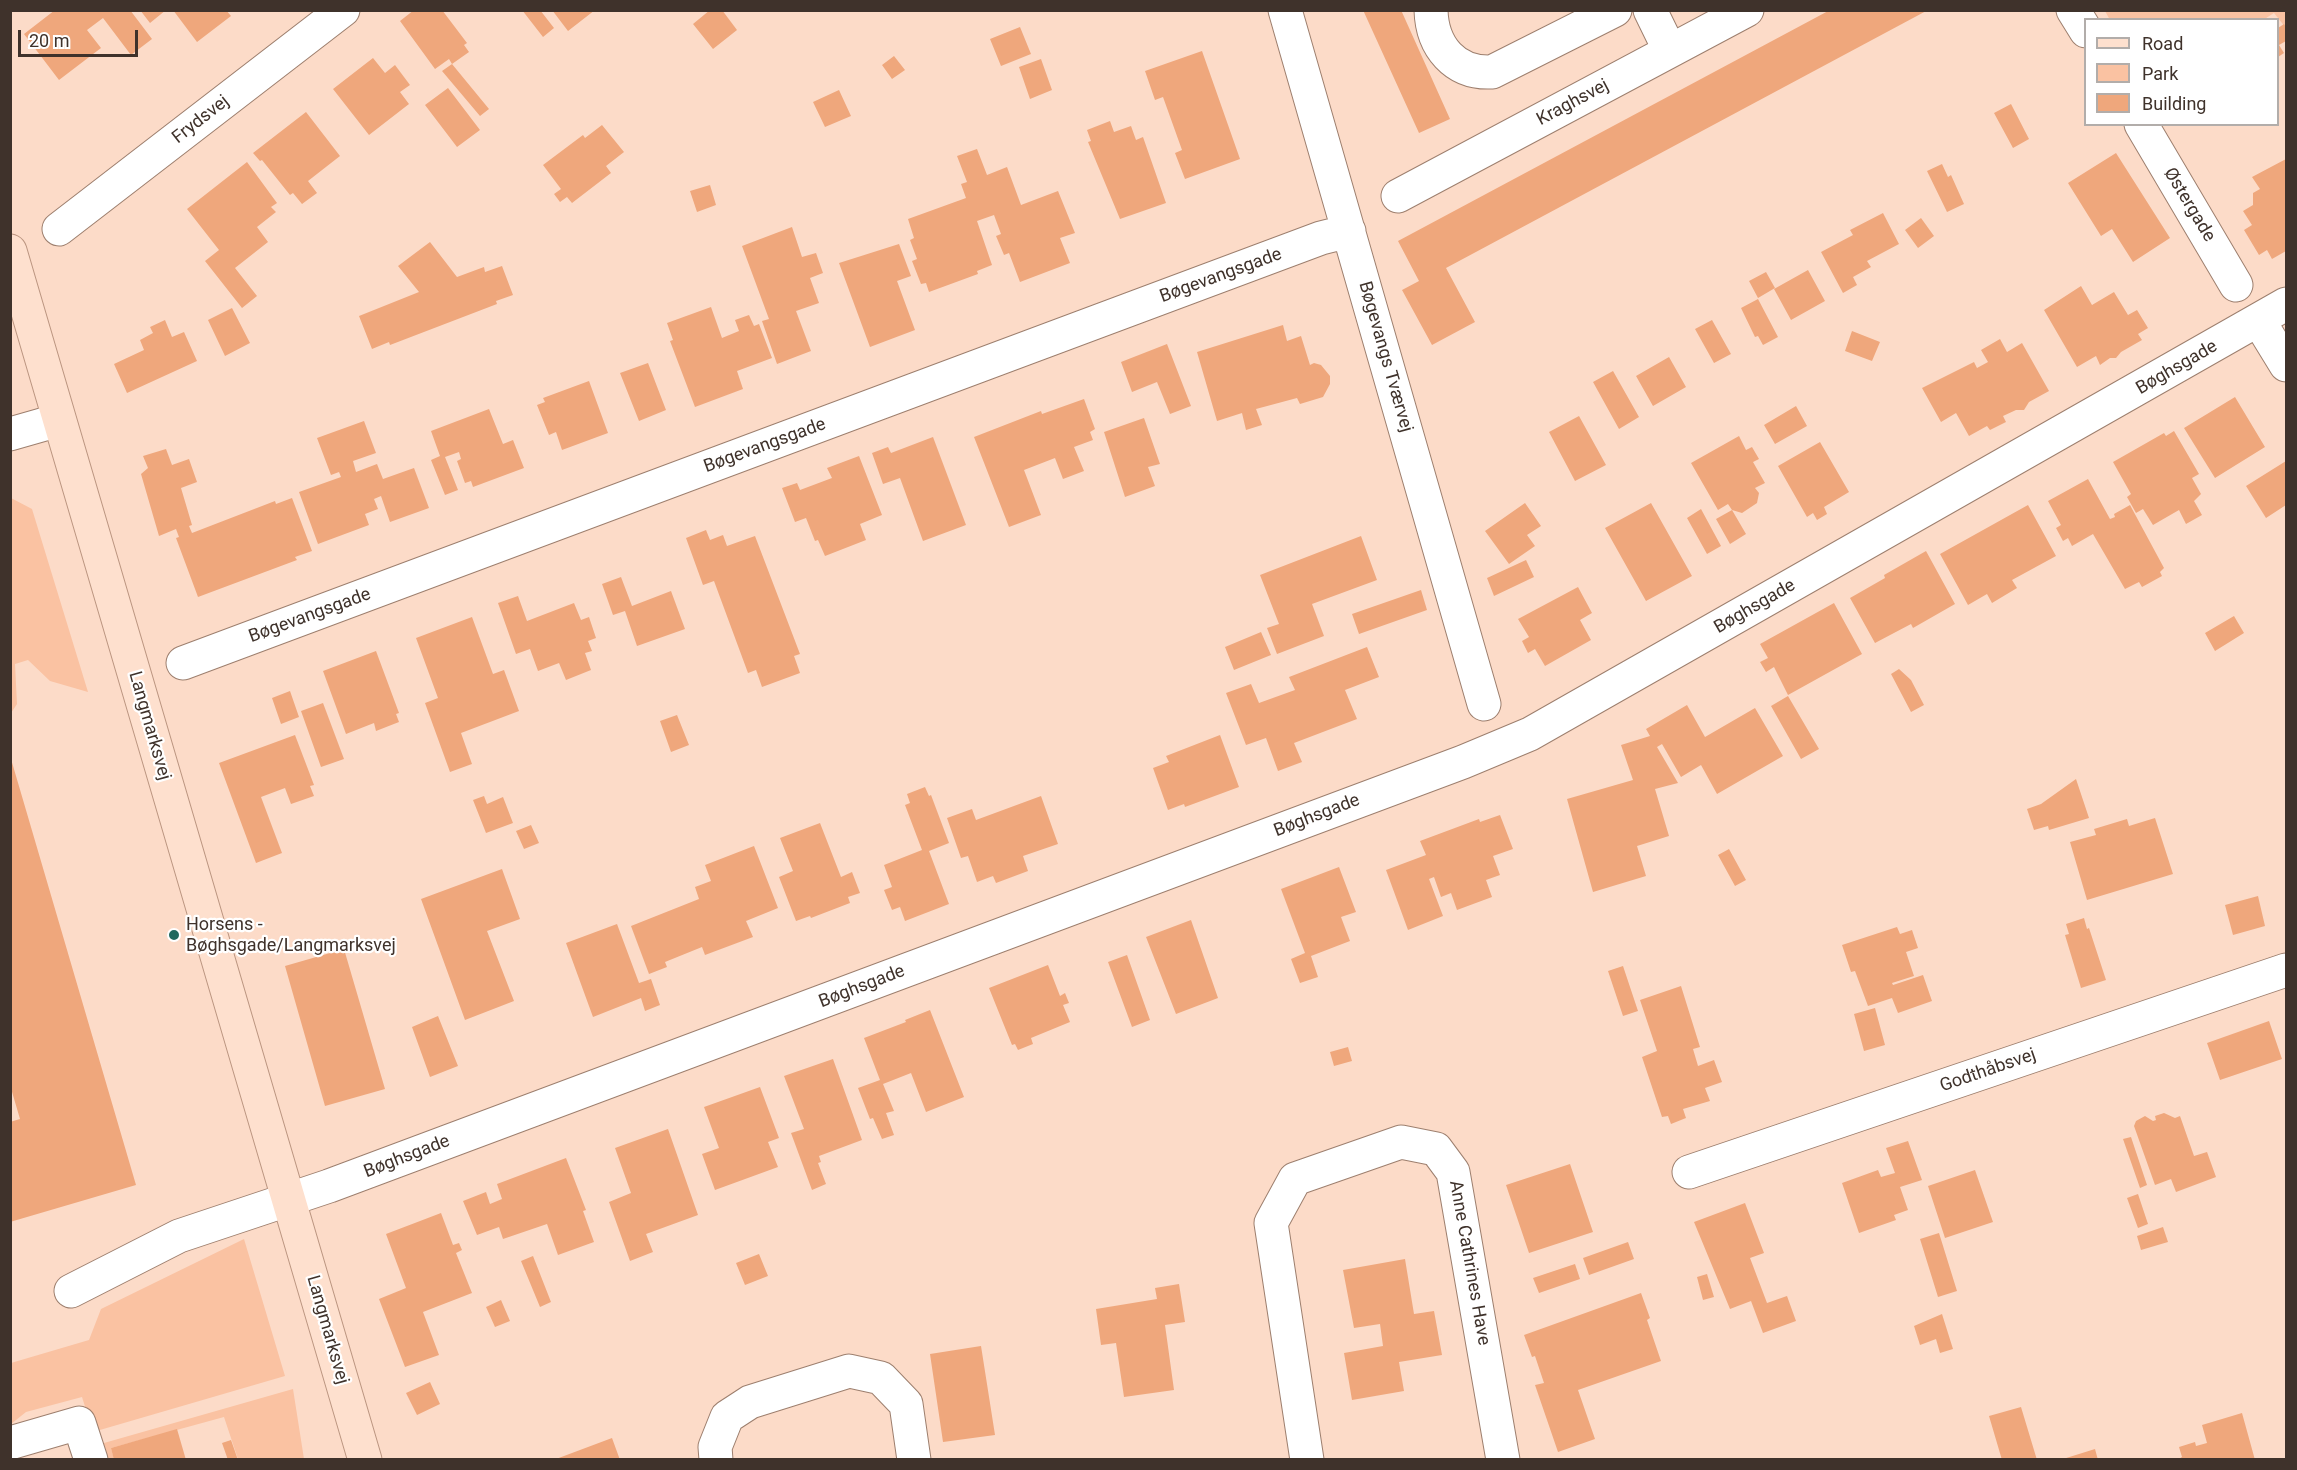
<!DOCTYPE html>
<html>
<head>
<meta charset="utf-8">
<style>
  body { margin:0 }
  #map { position:relative; width:2297px; height:1470px; overflow:hidden; background:#fcdbc8; font-family:Roboto,sans-serif }
  canvas { display:block }
  .frame { position:absolute; inset:0; border:12px solid #3f322b; pointer-events:none }
  .legend { position:absolute; left:2084px; top:18px; width:195px; height:108px; box-sizing:border-box; background:#fff; border:2px solid #b2adaa; margin:0; padding:8px 10px; list-style:none; font-size:18px; color:#3f322b }
  .legend li { display:flex; align-items:center; gap:12px; height:30px }
  .legend b { width:30px; border:2px solid #b2adaa }
  .scale { position:absolute; left:18px; top:30px; width:120px; height:27px; box-sizing:border-box; border:3px solid #3f322b; border-top:0; padding-left:8px; font-size:18px; line-height:21px; white-space:nowrap; color:#3f322b; -webkit-text-stroke:4px #fff; paint-order:stroke }
</style>
</head>
<body>
<div id="map">
<canvas width="2297" height="1470"></canvas>
<div class="frame"></div>
<ul class="legend">
<li><b style="height:8px;background:#fee0ce"></b>Road</li>
<li><b style="height:16px;background:#fac2a2"></b>Park</li>
<li><b style="height:16px;background:#efa77c"></b>Building</li>
</ul>
<div class="scale">20 m</div>
</div>
<script>
const context = document.querySelector('canvas').getContext('2d');
context.lineJoin = 'round';
function paint(path, color) {
  context.fillStyle = color;
  context.fill(path, 'evenodd');
}
function strokePath(path, color, width, dash) {
  context.strokeStyle = color;
  context.lineWidth = width;
  context.lineCap = dash ? 'butt' : 'round';
  context.setLineDash(dash || []);
  context.stroke(path);
}
function label(font, color, halo, rows, align = 'center') {
  context.font = font + ' Roboto,sans-serif';
  context.lineWidth = 4.5;
  context.setLineDash([]);
  context.textBaseline = 'middle';
  context.strokeStyle = halo;
  context.fillStyle = color;
  for (const [text, x, y, turn = 0] of rows) {
    context.save();
    context.translate(x, y);
    context.rotate((+turn || 0) * Math.PI / 180);
    context.textAlign = isNaN(turn) ? turn : align;
    if (halo) context.strokeText(text, 0, 0);
    context.fillText(text, 0, 0);
    context.restore();
  }
}
const green = new Path2D(`
  M2105,11H2286V28L2274,13L2263,20H2110Z
  M11,498L32,509L88,692L50,681L28,660L15,664L17,704L11,713Z
  M244,1239L285,1376L93,1432L82,1397L26,1412L11,1424V1363L89,1340L101,1309Z
  M293,1389L304,1459H238L224,1417L111,1448L114,1459H102L97,1445Z`);
const building = new Path2D(`
  M55,10H130L152,39L131,55L103,18L87,30L101,48L59,80L24,34Z
  M140,10H166L150,23Z
  M173,10H226L231,16L197,42Z
  M414,10H442L467,43L464,45L469,52L452,64L449,59L435,69L400,21Z
  M522,10H540L554,28L543,37Z
  M552,10H595L568,31Z
  M710,10H722L737,30L713,49L693,24Z
  M1363,10H1401L1450,119L1419,133Z
  M1830,10H1928L1446,268L1475,322L1432,345L1402,290L1419,281L1398,241Z
  M2284,24L2286,27V41L2279,45L2284,53L2278,57V28Z
  M1020,27L1031,54L1001,66L990,39Z
  M1202,51L1240,159L1185,179L1175,153L1182,150L1163,97L1155,100L1145,71Z
  M894,56L905,70L892,79L882,65Z
  M373,58L385,73L395,65L410,85L400,92L409,104L369,135L333,89Z
  M1041,59L1052,90L1030,99L1019,67Z
  M452,64L489,109L480,116L442,71Z
  M448,88L480,130L457,147L425,105Z
  M839,90L851,116L825,127L813,102Z
  M2011,104L2029,139L2013,148L1994,113Z
  M306,112L340,156L308,181L317,193L302,204L293,193L290,195L262,160L260,161L253,153Z
  M1110,121L1114,132L1131,126L1136,140L1143,137L1166,203L1120,219L1088,142L1091,141L1087,130Z
  M602,125L624,152L606,166L611,173L572,203L567,197L560,202L554,194L561,189L543,165L583,135L585,138Z
  M977,149L987,175L1007,167L1021,205L1058,191L1075,233L1060,238L1070,263L1020,282L1009,253L1004,255L996,236L1001,234L994,215L977,221L992,265L977,271L978,274L929,292L926,283L921,284L912,261L917,259L910,240L914,238L908,219L966,198L961,184L967,182L957,156Z
  M2116,153L2170,238L2133,262L2112,229L2101,236L2068,183Z
  M2286,159V251L2272,259L2267,250L2259,255L2244,230L2252,225L2243,211L2253,205V193L2260,189L2252,177Z
  M247,162L277,203L271,207L276,212L257,227L268,242L235,268L257,296L242,308L205,261L219,250L187,209Z
  M1942,164L1948,177L1951,175L1964,204L1947,212L1927,171Z
  M710,185L716,205L697,212L690,191Z
  M1883,213L1899,244L1867,261L1871,267L1853,277L1857,285L1843,293L1821,252L1853,235L1850,230Z
  M1921,218L1934,236L1918,248L1905,230Z
  M792,227L802,257L816,253L823,273L810,278L819,303L796,311L811,351L777,364L762,321L769,319L742,246Z
  M430,242L457,277L484,267L485,272L502,266L513,295L496,301L497,304L390,345L389,342L372,349L359,316L419,292L398,266Z
  M899,244L911,276L897,281L915,330L870,347L839,263Z
  M1808,270L1825,301L1791,320L1774,289Z
  M1766,272L1775,288L1758,298L1749,281Z
  M2081,286L2092,305L2114,292L2128,315L2137,310L2148,328L2138,334L2142,340L2121,352L2116,358H2110L2100,365L2096,356L2077,367L2044,310Z
  M1758,299L1778,337L1763,345L1758,336L1755,337L1741,308Z
  M711,307L722,338L739,331L735,320L749,315L754,326L759,324L772,358L737,371L743,389L695,407L670,341L673,340L667,323Z
  M232,308L250,343L225,356L208,320Z
  M165,320L172,337L184,332L197,361L127,393L114,364L144,350L140,340L153,333L150,327Z
  M1712,320L1731,354L1714,363L1695,329Z
  M1283,325L1287,341L1301,336L1310,365L1314,363L1321,365L1330,376V384L1323,397L1300,404L1297,398L1256,409L1262,425L1246,430L1242,413L1217,421L1197,352Z
  M1852,331L1880,342L1872,361L1845,351Z
  M2000,339L2007,352L2022,343L2049,391L2029,402L2024,410H2016L2003,416L2006,422L1990,430L1987,426L1969,436L1956,413L1941,422L1922,388L1974,362L1977,368L1988,362L1981,350Z
  M1167,344L1191,406L1170,414L1157,382L1132,392L1121,362Z
  M1669,357L1686,387L1653,406L1636,376Z
  M648,363L666,410L639,421L620,373Z
  M1613,371L1639,417L1619,429L1593,382Z
  M589,381L608,433L562,450L556,432L549,435L537,405L545,402L543,398Z
  M2235,397L2265,447L2215,478L2184,428Z
  M1084,399L1095,429L1090,432L1093,440L1074,447L1084,471L1063,479L1055,458L1024,470L1041,515L1009,527L974,437L1041,411L1042,414Z
  M1796,406L1807,426L1775,444L1764,425Z
  M489,409L503,444L513,440L524,468L473,487L471,481L465,483L457,461L461,459L459,452L445,457L458,490L445,495L431,460L440,456L431,431Z
  M1579,416L1606,465L1575,481L1549,432Z
  M1144,418L1160,464L1148,467L1155,486L1125,497L1104,432Z
  M364,421L376,453L353,461L356,472L377,464L383,479L414,468L429,508L390,522L381,496L374,499L378,509L365,514L369,525L318,544L299,492L341,477L339,472L331,475L317,438Z
  M2174,431L2199,474L2192,478L2201,494L2194,501L2202,515L2186,524L2179,510L2153,525L2143,509L2136,513L2127,497L2131,494L2113,462L2164,433L2166,436Z
  M1739,436L1746,450L1752,447L1759,459L1753,462L1765,483L1755,488L1759,493L1757,503L1742,513L1732,510L1728,504L1718,510L1691,463Z
  M933,437L966,525L923,541L900,478L883,484L872,453L888,447L891,453Z
  M1820,442L1849,492L1824,507L1827,514L1817,520L1813,513L1807,517L1778,466Z
  M166,449L172,465L189,459L197,482L181,488L192,525L189,526L192,533L275,501L276,504L292,498L312,551L295,557L297,560L198,597L176,538L179,537L176,529L159,536L141,474L148,468L143,456Z
  M859,456L882,515L860,524L866,540L825,556L818,540L815,541L806,518L795,522L782,488L797,483L800,490L832,478L827,468Z
  M2286,461V505L2266,518L2246,486Z
  M2088,479L2110,519L2115,517L2114,514L2130,505L2164,568L2160,572L2162,576L2142,587L2139,582L2125,589L2093,534L2072,546L2068,538L2063,541L2056,528L2061,525L2048,501Z
  M1525,503L1541,526L1527,535L1535,546L1509,564L1485,531Z
  M1651,503L1692,576L1646,601L1605,528Z
  M2028,505L2056,556L2012,580L2017,588L1992,603L1987,594L1968,605L1940,554Z
  M1701,509L1721,546L1707,554L1687,518Z
  M1732,510L1746,534L1730,544L1716,519Z
  M706,530L710,540L723,535L727,546L755,536L800,654L794,656L800,673L762,687L756,670L748,673L714,581L703,585L686,538Z
  M1361,536L1377,580L1312,604L1324,636L1277,654L1267,628L1279,624L1260,575Z
  M1926,551L1955,604L1913,628L1911,624L1875,643L1850,598L1885,578L1884,575Z
  M1526,560L1534,577L1494,596L1487,578Z
  M621,577L632,606L671,591L685,629L637,646L625,611L613,615L602,584Z
  M1578,587L1592,613L1580,620L1591,640L1545,666L1535,649L1528,653L1522,641L1529,637L1518,619Z
  M1421,590L1427,610L1359,634L1352,614Z
  M518,596L527,621L574,603L581,620L589,617L596,638L588,641L592,651L585,653L591,670L566,680L559,663L538,671L530,649L516,654L498,603Z
  M1834,603L1862,654L1788,695L1774,667L1766,672L1760,662L1768,658L1760,644Z
  M2234,616L2244,633L2215,651L2205,633Z
  M472,617L493,674L504,670L519,711L461,733L472,764L450,772L425,703L438,698L416,638Z
  M1261,632L1271,655L1234,670L1225,647Z
  M1367,647L1379,677L1345,690L1357,719L1294,743L1302,762L1278,771L1266,738L1246,745L1226,693L1251,684L1259,703L1295,690L1289,677Z
  M376,651L399,713L396,714L399,722L376,731L374,723L346,734L323,671Z
  M1899,669L1911,680L1924,705L1911,712L1891,674Z
  M290,691L299,717L281,724L272,698Z
  M1788,696L1819,749L1801,759L1771,706Z
  M323,703L344,759L321,767L301,711Z
  M1687,705L1705,737L1755,708L1783,756L1717,794L1701,765L1681,777L1662,744L1657,747L1678,783L1655,789L1669,836L1637,846L1646,876L1593,892L1567,799L1633,780L1621,745L1650,736L1646,729Z
  M677,715L689,745L671,752L660,721Z
  M295,735L314,785L310,786L314,796L291,804L285,788L261,797L282,853L256,863L219,763Z
  M1220,735L1239,787L1185,807L1184,804L1168,810L1153,768L1169,762L1166,756Z
  M11,759L136,1185L10,1222V1122L20,1119L10,1085Z
  M2076,779L2089,818L2049,830L2048,826L2034,830L2027,809L2041,804Z
  M925,787L929,796L931,795L949,843L929,851L949,904L905,921L900,907L892,910L884,890L892,887L884,865L922,850L905,805L910,803L907,794Z
  M484,796L487,804L503,797L513,823L486,833L473,800Z
  M1041,796L1058,844L1023,856L1028,871L996,883L993,876L977,882L968,856L961,858L947,818L972,809L976,820Z
  M1500,815L1513,849L1493,856L1500,875L1486,880L1492,897L1457,910L1451,893L1441,897L1434,877L1429,879L1443,916L1408,930L1386,870L1426,855L1420,841L1479,819L1480,822Z
  M2155,818L2173,874L2087,900L2070,842L2096,835L2094,829L2127,819L2129,826Z
  M820,823L841,877L852,872L860,893L848,897L850,903L811,918L810,916L796,921L779,877L793,871L780,838Z
  M531,825L539,843L524,849L516,831Z
  M754,846L778,908L746,921L753,937L705,955L702,947L665,962L667,967L649,974L631,926L699,899L695,887L711,881L705,865Z
  M1729,849L1746,880L1735,886L1718,855Z
  M1339,867L1356,912L1341,917L1350,941L1311,956L1318,977L1300,983L1291,959L1305,953L1281,889Z
  M502,869L520,919L487,931L514,1001L465,1020L421,899Z
  M2258,896L2265,926L2233,935L2225,905Z
  M2084,918L2087,929L2089,928L2106,980L2081,988L2065,935L2069,934L2066,924Z
  M1191,920L1218,998L1176,1014L1146,937Z
  M617,924L639,983L651,979L660,1005L645,1011L641,998L593,1017L566,943Z
  M1897,927L1900,934L1912,930L1918,948L1906,952L1914,976L1892,983L1893,985L1923,975L1932,1001L1898,1013L1892,998L1868,1006L1855,971L1851,972L1842,945Z
  M344,949L385,1089L325,1106L285,966Z
  M1127,955L1150,1020L1132,1027L1108,962Z
  M1048,965L1060,996L1065,993L1069,1003L1063,1005L1070,1022L1031,1038L1033,1044L1018,1050L1015,1044L1012,1045L989,988Z
  M1623,966L1638,1011L1623,1016L1608,971Z
  M1681,986L1700,1047L1693,1049L1698,1066L1714,1060L1722,1082L1705,1088L1710,1101L1683,1109L1686,1118L1671,1124L1668,1116L1662,1117L1642,1057L1657,1051L1640,1000Z
  M1875,1008L1885,1045L1864,1051L1854,1014Z
  M930,1010L964,1097L926,1112L911,1073L883,1084L894,1111L886,1113L894,1135L882,1139L873,1118L870,1119L858,1088L880,1080L864,1038L906,1022L905,1020Z
  M438,1016L458,1066L430,1077L412,1027Z
  M2269,1021L2282,1059L2220,1080L2207,1043Z
  M1348,1047L1352,1061L1334,1066L1330,1052Z
  M833,1059L862,1140L819,1156L821,1162L818,1163L826,1184L812,1190L791,1133L804,1129L784,1076Z
  M760,1087L779,1138L768,1142L778,1167L715,1190L702,1154L719,1148L704,1107Z
  M2164,1113L2175,1118L2180,1116L2194,1156L2207,1152L2216,1177L2176,1192L2171,1179L2155,1185L2134,1126L2136,1121L2145,1116L2153,1121L2156,1120L2155,1116Z
  M668,1129L698,1215L646,1234L653,1252L630,1261L609,1202L631,1193L615,1148Z
  M2131,1137L2147,1185L2140,1188L2123,1139Z
  M1908,1141L1922,1180L1900,1187L1908,1210L1894,1215L1896,1220L1859,1233L1842,1183L1878,1170L1881,1177L1895,1173L1886,1148Z
  M566,1158L586,1210L583,1211L594,1242L558,1255L547,1224L503,1239L499,1227L477,1235L463,1201L486,1192L490,1204L502,1199L497,1184Z
  M1570,1164L1593,1232L1529,1253L1506,1185Z
  M1975,1170L1993,1222L1945,1238L1928,1186Z
  M2138,1194L2148,1224L2138,1228L2127,1198Z
  M1745,1203L1764,1253L1750,1258L1767,1303L1787,1296L1796,1321L1763,1333L1751,1301L1730,1309L1694,1222Z
  M441,1213L453,1245L459,1243L462,1250L456,1253L472,1293L423,1312L439,1355L405,1367L379,1299L406,1288L386,1234Z
  M2163,1227L2168,1242L2141,1250L2137,1236Z
  M1939,1233L1957,1291L1938,1297L1920,1239Z
  M1628,1242L1634,1259L1589,1275L1583,1258Z
  M759,1254L768,1276L745,1285L736,1263Z
  M533,1256L551,1302L540,1307L521,1261Z
  M1405,1259L1414,1314L1434,1311L1442,1355L1399,1362L1404,1391L1352,1400L1344,1353L1383,1346L1380,1324L1354,1328L1343,1270Z
  M1575,1264L1580,1279L1539,1293L1533,1278Z
  M1707,1274L1714,1297L1703,1300L1697,1277Z
  M1179,1284L1185,1322L1165,1325L1174,1390L1124,1397L1116,1343L1101,1345L1096,1309L1157,1299L1155,1288Z
  M1641,1293L1650,1318L1647,1320L1661,1361L1578,1390L1595,1439L1558,1452L1535,1385L1544,1383L1535,1356L1532,1357L1524,1335Z
  M501,1300L510,1321L495,1327L486,1307Z
  M1942,1314L1953,1349L1940,1353L1936,1339L1920,1345L1914,1326Z
  M981,1346L995,1435L943,1442L930,1354Z
  M430,1382L440,1404L417,1415L406,1393Z
  M2021,1407L2037,1460H2002L1989,1416Z
  M2242,1413L2255,1460H2177L2182,1457L2179,1447L2195,1442L2196,1446L2207,1443L2202,1425Z
  M177,1429L186,1460H114L111,1448Z
  M612,1438L620,1460H556V1459Z
  M231,1440L238,1460H228L222,1443Z
  M2095,1449L2098,1460H2063V1459Z`);
const minor = new Path2D(`
  M1285,10L1484,704
  M1431,10C1432,47 1455,74 1492,72L1615,10
  M1650,10L1670,51
  M2073,10L2086,31
  M2141,124L2236,285
  M1398,196L1747,10
  M59,229L343,10
  M2259,321L2286,365
  M10,434L59,420
  M183,663L1321,238L1349,231
  M1689,1172L2286,970
  M71,1291L179,1236L329,1186L1463,762L1530,734L2286,304
  M10,1443L79,1423L91,1460
  M716,1460L715,1447L727,1417L750,1402L849,1371L881,1378L906,1404L914,1460
  M1307,1460L1271,1223L1295,1179L1401,1142L1436,1149L1453,1172L1503,1460`);
const major = new Path2D(`
  M10,251L365,1460`);
const markers = [
  [174,935,6,"#20685e"]
];
const streetNames = [
  ["Kraghsvej",1573,103,-28],
  ["Frydsvej",201,120,-38],
  ["Østergade",2189,205,59],
  ["Bøgevangsgade",1221,276,-20],
  ["Bøgevangs Tværvej",1385,357,74],
  ["Bøghsgade",2177,368,-30],
  ["Bøgevangsgade",765,446,-20],
  ["Bøghsgade",1755,607,-30],
  ["Bøgevangsgade",310,616,-20],
  ["Langmarksvej",149,726,74],
  ["Bøghsgade",1317,816,-21],
  ["Bøghsgade",862,987,-21],
  ["Godthåbsvej",1988,1071,-19],
  ["Bøghsgade",407,1157,-21],
  ["Anne Cathrines Have",1469,1263,80],
  ["Langmarksvej",327,1330,74]
];
const poiNames = [
  ["Horsens -",186,925],
  ["Bøghsgade/Langmarksvej",186,946]
];
paint(green, '#fac2a2');
paint(building, '#efa77c');
strokePath(minor, '#9d7f6e', 35);
strokePath(major, '#bb9580', 35);
strokePath(minor, '#fff', 33);
strokePath(major, '#fee0ce', 33);
for (const [x, y, r, color] of markers) {
  const dot = new Path2D();
  dot.arc(x, y, r, 0, 2 * Math.PI);
  context.fillStyle = color;
  context.fill(dot);
  strokePath(dot, '#fff', 2);
}
label('18px', '#3f322b', '#fff', streetNames);
label('18px', '#3f322b', '#fff', poiNames, 'left');
</script>
</body>
</html>
